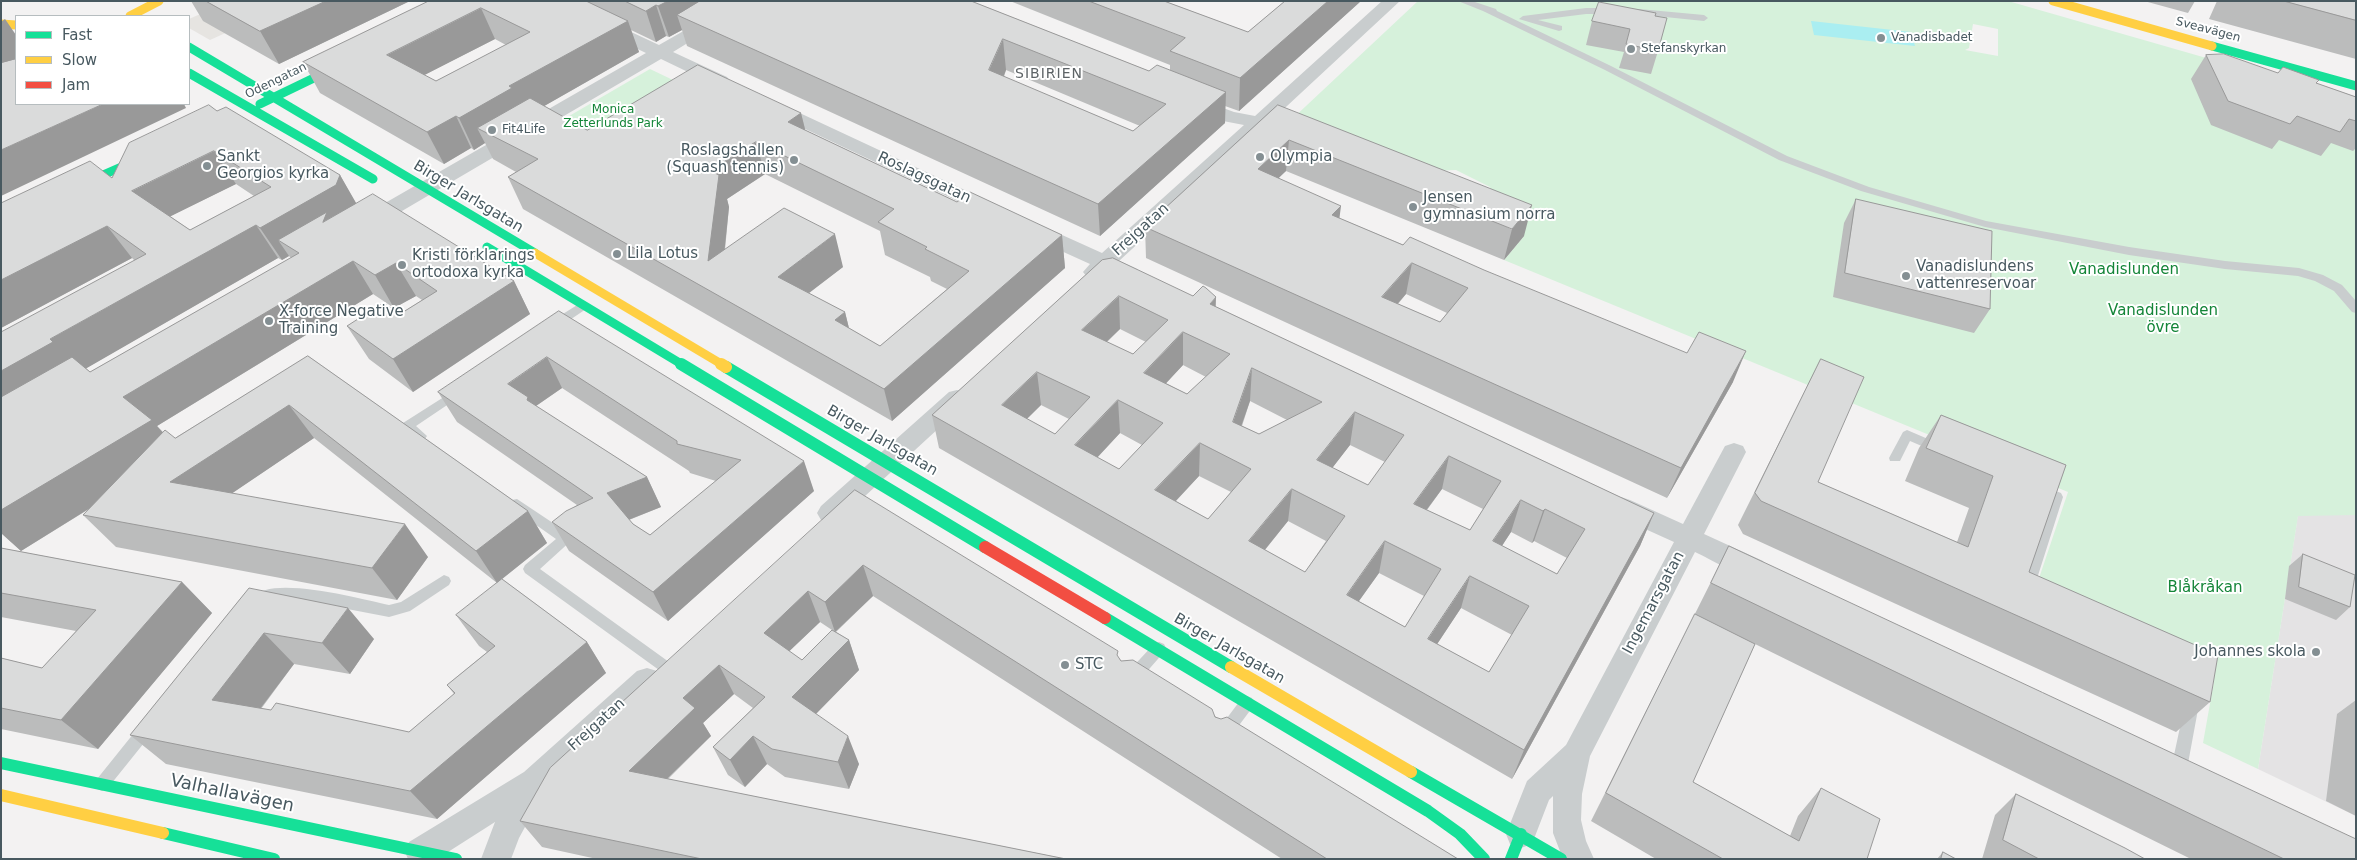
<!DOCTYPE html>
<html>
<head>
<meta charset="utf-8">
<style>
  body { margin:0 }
  #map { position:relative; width:2357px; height:860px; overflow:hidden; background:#f3f2f2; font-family:"DejaVu Sans",sans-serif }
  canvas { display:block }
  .frame { position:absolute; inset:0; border:2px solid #485960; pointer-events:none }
  .legend { position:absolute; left:15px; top:15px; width:175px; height:90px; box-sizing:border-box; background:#fff; border:1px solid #b6bdbf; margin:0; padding:6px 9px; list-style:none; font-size:15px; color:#485960 }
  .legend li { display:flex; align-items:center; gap:10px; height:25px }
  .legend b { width:25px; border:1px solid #b6bdbf }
</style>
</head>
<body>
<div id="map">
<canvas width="2357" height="860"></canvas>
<div class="frame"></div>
<ul class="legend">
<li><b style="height:6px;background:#16e098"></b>Fast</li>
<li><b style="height:6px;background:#ffcf43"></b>Slow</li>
<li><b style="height:6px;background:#f24e42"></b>Jam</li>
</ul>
</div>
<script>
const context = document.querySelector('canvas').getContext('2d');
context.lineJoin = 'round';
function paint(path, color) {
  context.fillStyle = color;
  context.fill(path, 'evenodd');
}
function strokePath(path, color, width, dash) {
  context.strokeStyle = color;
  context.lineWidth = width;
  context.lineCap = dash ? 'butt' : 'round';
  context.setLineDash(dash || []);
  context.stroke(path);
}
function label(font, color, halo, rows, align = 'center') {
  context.font = font + ' "DejaVu Sans",sans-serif';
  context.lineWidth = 4;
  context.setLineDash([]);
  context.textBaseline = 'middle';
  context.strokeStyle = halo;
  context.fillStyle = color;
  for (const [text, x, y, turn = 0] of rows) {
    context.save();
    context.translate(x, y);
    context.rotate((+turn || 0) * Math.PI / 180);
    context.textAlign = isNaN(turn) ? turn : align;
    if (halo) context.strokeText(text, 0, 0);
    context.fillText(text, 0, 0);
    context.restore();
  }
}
const commercial = new Path2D(`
  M230,1H296L210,40L189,28V19Z`);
const education = new Path2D(`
  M2298,515H2356V816L2258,769Z`);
const green = new Path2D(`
  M1418,1H2008L2356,101V515L2298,516L2258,769L2203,743L2214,681L2032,599L2068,492L1504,260L1524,236L1496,209L1490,187L1456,170L1424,171L1290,121ZM1973,24L1998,29V56L1965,50L1969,48Z
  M650,69L698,92L612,144L564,119Z`);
const water = new Path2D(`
  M1811,21L1911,32L1915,46L1814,35Z`);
const lane = new Path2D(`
  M1458,1H1472L1496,9L1497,11L1611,66L1787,156L1869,187L1986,221L2129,247L2225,261L2299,268L2323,275L2342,285L2356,301V313L2352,312L2334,291L2315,281L2298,276L2225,269L2129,255L1985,227L1861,191L1779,160L1605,70L1483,11Z
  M1586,8H1612L1616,11L1612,14H1586L1538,20L1562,26V30L1559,31L1519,19L1523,16Z
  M1639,9L1704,15L1708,18L1704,21L1636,14L1635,12Z
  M582,302L586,303L588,306L586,309L558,328H550L548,325L550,322Z
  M458,388L462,389L464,392L462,395L416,426L427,436L425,439C417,442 405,433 401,426L403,423Z
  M1907,430L1942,445L1944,448L1942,451L1938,453L1910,441L1900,461H1890L1889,458L1903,432Z
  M2040,485L2061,493L2063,497L2034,588L2032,592L2027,594L2022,592L2020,588L2049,499L2035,494L2033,490L2035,486Z
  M517,499L571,535L573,539L540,569L669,662L671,666L669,670L664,672L659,670L525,573L523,569L525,565L556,539L512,508L510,504L512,500Z
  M444,575L449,577L451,581L449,585L410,611L389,617L290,598L270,600L260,605L255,603L253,599C266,573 364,600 389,605L401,602Z
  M1159,642L1164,644L1166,648L1164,652L1137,683L1132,684L1127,683L1125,678L1127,673L1154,644Z
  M1247,696L1252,698L1254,703L1252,708L1228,740L1223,742L1218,740L1215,735L1218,730L1242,698Z
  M2192,697L2197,699L2199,704L2187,769L2184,774L2179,776L2174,774L2171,769L2185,704L2187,699Z
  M147,721L152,723L155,728L152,733L107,789L102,791L97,789L94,784L97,779L142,723Z`);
const street = new Path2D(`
  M543,1H565L659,45L736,1H756L673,52L727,77L730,81L727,85H715L661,59L373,228L366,229L359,228L356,223L359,218L646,53L545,5Z
  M1382,1H1400L1273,119L1279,124L1277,128H1263L1119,261L1137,269L1141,274L1137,279L1130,281L1107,272C1100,278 1095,279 1087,277L1083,272L1090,264L1026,235L1023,230L1026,225L1033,223L1040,225L1102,253L1244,125L1223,121L1189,108L1187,104L1189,100L1196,98L1234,112L1255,116Z
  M774,101L999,206L1002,210L999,214L992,216L985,214L767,111L765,107L767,103Z
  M957,390L965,392L969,398L965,404L839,520L830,523L821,520L817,513L821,506L949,392Z
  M1734,443L1743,446L1746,452L1704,534L1763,561L1767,568L1763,575C1745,582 1713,560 1695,552L1590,756L1582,794L1581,820L1586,841L1594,859H1563L1553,833V796L1549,800L1532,844L1521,848L1510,844L1506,834L1527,781L1566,745L1674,542L1612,514L1608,507L1612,500L1621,497L1630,500L1683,524L1725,446Z
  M647,668L657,671L661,680L657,689L544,792L519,838L511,859H481L495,822L437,859H408L405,852L409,842L524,772L637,671Z`);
const fastFar1 = new Path2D(`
  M2212,46L2356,86
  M189,47L535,253
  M189,73L373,179
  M260,104L345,63
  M71,189L151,154
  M487,247L683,365`);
const fast = new Path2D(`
  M681,364L985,547
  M726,367L1231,667
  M1105,618L1428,811L1460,834L1484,859
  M1,763L456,859
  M1411,772L1561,859
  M163,833L274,859
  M1511,859L1521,834`);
const slowFar1 = new Path2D(`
  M2053,1L2212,46
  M130,16L159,1
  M1,24L16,25
  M535,253L723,365`);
const slow = new Path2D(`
  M721,364L726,367
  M1231,667L1411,772
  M1,795L163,833`);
const jam = new Path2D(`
  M985,547L1105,618`);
const wall = new Path2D(`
  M191,1H410L279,64L203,21Z
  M429,1H971L1149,71L1170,70V65L1010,1H1164L1248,32L1285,1H1361L1239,111L1225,106V123L1100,236L687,46L682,30L669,37L666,36L656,42L631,30L639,52L544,106L587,130L801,113L805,130L957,202L1062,235L1065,268L892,421L523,209L508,177L516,172L493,159L485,143L474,150L471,148L444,164L320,93L303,62ZM495,39L506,45L436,81L424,75ZM1006,70L1140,126L1133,131L1004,77ZM765,174L880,231L885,255L930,277L931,281L947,289L880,346L849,328L845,312L808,293L843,267L725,250L729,207L727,199Z
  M2144,1H2195L2188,13Z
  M2217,1H2356V59L2209,19Z
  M1655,16L1658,51L1651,74L1619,68L1624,52L1586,45L1592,21Z
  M2206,55L2316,83L2356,97V148L2353,151L2331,143L2321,156L2279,140L2272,149L2211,125L2191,79Z
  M1278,105L1524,236L1504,260L1286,171L1278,178L1339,218L1733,382L1667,498L1146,258L1145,227ZM1406,294L1447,313L1440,322L1398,304Z
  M217,111L340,175L356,204L514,281L530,314L413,392L369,359L347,326L400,314L422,300L416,296L394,308L373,294L157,426L163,432L175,438L308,356L528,511L547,543L502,579L587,642L606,673L437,819L166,764L130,735L249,588L374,639L350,674L294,664L261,709L409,732L454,694L447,685L487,652L479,646L456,615L497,583L314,438L232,493L428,557L397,600L116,547L83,515L89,509L21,551L1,533L134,260L132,258L1,328V203L112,178ZM236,184L254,196L190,230L170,216ZM289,256L291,258L90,372L86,368L278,258L282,260Z
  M1856,199L1990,309L1974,333L1833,297L1844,223Z
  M1102,260L1193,296L1654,513L1640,546L1512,779L939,448L932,415ZM1120,329L1146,342L1133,354L1107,342ZM1183,365L1206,377L1187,394L1166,383ZM1250,401L1287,420L1259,434L1242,426ZM1041,405L1069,419L1055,434L1027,419ZM1120,433L1142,445L1119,469L1097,458ZM1350,445L1385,462L1368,485L1332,468ZM1199,476L1231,492L1208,519L1176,501ZM1442,489L1483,509L1470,530L1427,510ZM1288,521L1326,541L1305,572L1265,550ZM1511,532L1532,543L1534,541L1567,558L1557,574L1502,546ZM1379,573L1424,596L1405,627L1359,601ZM1461,608L1512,635L1489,672L1437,644Z
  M559,311L814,491L668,621L569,551L552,522L577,505L457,422L438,392ZM562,388L689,471L690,473L716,481L650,535L633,524L629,520L661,507L647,477L536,406Z
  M1821,359L1818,482L1957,542L1969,508L1905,481L1919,448L1941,415L2066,465L2029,572L2210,702L2176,732L1743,534L1738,525Z
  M855,490L1119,658L1121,661L1458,859H1282L873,596L836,632L849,640L859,670L816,714L859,764L849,789L785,777L767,764L745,787L728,775L713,747L753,708L734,694L703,723L711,736L668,779L1066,859H597L542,847L520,821ZM820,622L832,630L802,660L789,651Z
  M1729,546L2356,859H2191L1755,644L1693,782L1790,836L1798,816L1821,788L1867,859H1656L1591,821Z
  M1,548L182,582L212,613L98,749L1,729V658L42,668L76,631L1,617Z
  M2303,554L2350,607L2336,620L2285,599L2289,566Z
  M2356,700V816L2326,801L2337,714Z
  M2016,794L2145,859H1982L1995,815Z
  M1943,852L1956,859H1937Z`);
const shadedWall = new Path2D(`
  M326,1H410L279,64L260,31Z
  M668,1H731L677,15L682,30L669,37L658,6Z
  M1328,1H1361L1239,111L1240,78Z
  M656,5L666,36L656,42L646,11Z
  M481,8L495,39L403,86L387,55Z
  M5,19L16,35V60L1,71V22Z
  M628,21L639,52L525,117L477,128L485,143L474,150L459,118L509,86Z
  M1003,39L1006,70L993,102L989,70Z
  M1226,92L1225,123L1100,236L1098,204Z
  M103,104H184L186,108L1,196V150Z
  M801,113L809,145L788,122Z
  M456,116L471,148L444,164L427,132Z
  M1289,140L1286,171L1256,200L1258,169Z
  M756,142L765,174L727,199L729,207L720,293L708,261L710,171Z
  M214,151L236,184L157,223L132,191Z
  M340,175L359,208L278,240L289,256L282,260L260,228Z
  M1532,205L1524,236L1504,260L1512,229Z
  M1341,206L1337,237L1332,215Z
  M256,225L278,258L80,372L1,422V371L50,339Z
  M107,226L132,258L1,328V280Z
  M835,234L843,267L787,310L778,277Z
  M1062,235L1065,268L892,421L884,389Z
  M353,261L373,294L157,426L180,452L21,551L1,533V510L123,397Z
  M396,263L416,296L394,308L375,275Z
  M1412,263L1406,294L1377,327L1382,297Z
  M514,281L530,314L413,392L393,359Z
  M1119,296L1120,329L1084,363L1082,330Z
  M1216,297L1215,331L1210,304Z
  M845,312L853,345L835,320Z
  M1183,332V365L1145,406L1144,373Z
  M1746,351L1733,382L1667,498L1681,468Z
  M547,357L562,388L533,408L508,384Z
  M1252,368L1250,401L1231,455L1233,422Z
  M1037,372L1041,405L1007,438L1002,405Z
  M1118,400L1120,433L1078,478L1075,445Z
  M289,405L314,438L200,515L170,482Z
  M1355,412L1350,445L1313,493L1317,460Z
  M1200,443L1199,476L1156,522L1155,490Z
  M1449,456L1442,489L1407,536L1414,504Z
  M804,461L814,491L668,621L653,592Z
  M647,477L661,507L623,522L607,493Z
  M1292,489L1288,521L1246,573L1249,541Z
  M1521,500L1511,532L1484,573L1493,541Z
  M1545,509L1534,541L1532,543L1543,511Z
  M528,511L547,543L497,583L476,551Z
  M1654,513L1640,546L1512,779L1524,750Z
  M405,524L428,557L397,600L372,568Z
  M1385,541L1379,573L1341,626L1347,595Z
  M863,565L873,596L835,632L825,602Z
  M1470,576L1461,608L1420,670L1428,639Z
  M182,582L212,613L98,749L61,720Z
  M808,591L820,622L777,663L764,633Z
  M348,608L374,639L350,674L322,643Z
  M264,633L294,664L244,730L212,700Z
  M849,640L859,670L804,726L792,697Z
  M587,642L606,673L437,819L410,791Z
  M719,665L734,694L703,723L711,736L647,798L629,771L683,698Z
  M753,736L767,764L745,787L730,760Z
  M848,736L859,764L849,789L838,762Z`);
const building = new Path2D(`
  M206,1H326L260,31Z
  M429,1H586L628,21L509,86L512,88L459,118L456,116L427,132L303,62ZM481,8L530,32L436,81L387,55Z
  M625,1H668L658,6L656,5L646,11Z
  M700,1H971L1149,71L1157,65L1226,92L1098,204L677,15ZM1003,39L1166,104L1133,131L989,70Z
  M1089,1H1164L1248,32L1285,1H1328L1240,78L1170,51L1185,38Z
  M2284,1H2356V20Z
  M1599,2L1656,13L1655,16L1667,18L1658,51L1626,44L1630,29L1592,21Z
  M2224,54L2278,73L2283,67L2319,80L2316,83L2356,97V121L2349,119L2340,132L2297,116L2290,124L2228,101L2206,55Z
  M16,59V104H103L1,150V63Z
  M698,65L801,113L788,122L957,202L970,192L1062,235L884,389L508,177L538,159L477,128L530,98L587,130ZM756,142L894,209L878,222L927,247L925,249L969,271L880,346L835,320L845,312L778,277L835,234L784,208L708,261L719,175L710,171Z
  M209,105L217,111L226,107L340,175L336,185L260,228L256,225L50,339L53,342L1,371V332L146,254L107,226L1,280V203L90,161L112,178L129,143ZM214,151L271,187L190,230L132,191Z
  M1278,105L1532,205L1512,229L1289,140L1258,169L1341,206L1332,215L1403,245L1410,237L1484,270L1687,353L1699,332L1746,351L1681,468L1145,227ZM1412,263L1468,288L1440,322L1382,297Z
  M373,194L514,281L393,359L347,326L383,303L400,314L437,291L396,263L375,275L353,261L123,397L152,420L1,510V397L72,357L90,372L299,253L278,240L327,212L323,222Z
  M1856,199L1992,231L1990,309L1845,273Z
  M1113,258L1193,296L1203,286L1206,288L1216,297L1210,304L1654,513L1524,750L932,415L1102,260ZM1119,296L1168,320L1133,354L1082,330ZM1183,332L1230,354L1187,394L1144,373ZM1252,368L1322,402L1259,434L1233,422ZM1037,372L1090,397L1055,434L1002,405ZM1118,400L1163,423L1119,469L1075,445ZM1355,412L1404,435L1368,485L1317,460ZM1200,443L1251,469L1208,519L1155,490ZM1449,456L1501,481L1470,530L1414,504ZM1292,489L1345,516L1305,572L1249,541ZM1521,500L1543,511L1545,509L1585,529L1557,574L1493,541ZM1385,541L1441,569L1405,627L1347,595ZM1470,576L1529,606L1489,672L1428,639Z
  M559,311L804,461L653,592L552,522L566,511L593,498L438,392ZM547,357L677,441V444L741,460L650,535L633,524L607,493L647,477L527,400L528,397L508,384Z
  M308,356L528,511L476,551L289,405L170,482L405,524L372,568L83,515L165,430L175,438Z
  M1821,359L1864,377L1818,482L1968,547L1993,476L1926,448L1941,415L2066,465L2029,572L2218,655L2210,702L1761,501L1755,493Z
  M855,490L1118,651L1117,655L1121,661L1133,660L1212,709L1215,717L1221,719L1227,717L1458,859H1327L863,565L825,602L808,591L764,633L802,660L832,630L849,640L792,697L848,736L838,762L772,749L753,736L730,760L713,747L765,697L719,665L683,698L695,708L629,771L1066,859H702L520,821L550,768Z
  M1729,546L2356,839V859H2284L1711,583Z
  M1,548L182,582L61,720L1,708V658L42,668L96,610L1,593Z
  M2303,554L2355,575L2350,607L2299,587Z
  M502,579L587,642L410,791L130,735L249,588L348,608L322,643L264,633L212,700L271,710L276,703L409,732L455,693L447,685L495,646L456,615Z
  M1695,614L1755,644L1693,782L1799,841L1821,788L1880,819L1867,859H1723L1606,793Z
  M2016,794L2125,848L2145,859H2039L2003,840Z
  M1943,852L1956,859H1941Z`);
const markers = [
  [1881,38,5,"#848f93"],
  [1631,49,5,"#848f93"],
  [492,130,5,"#848f93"],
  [1260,157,5,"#848f93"],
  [794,160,5,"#848f93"],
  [207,166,5,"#848f93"],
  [1413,207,5,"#848f93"],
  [617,254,5,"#848f93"],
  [402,265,5,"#848f93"],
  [1906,276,5,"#848f93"],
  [269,321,5,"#848f93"],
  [2316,652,5,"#848f93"],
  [1065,665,5,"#848f93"]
];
const farStreetnames = [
  ["Sveavägen",2208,30,15],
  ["Odengatan",276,81,-26]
];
const farPoinames = [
  ["Vanadisbadet",1891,38],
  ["Stefanskyrkan",1641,49],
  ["Fit4Life",502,130]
];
const farParknames = [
  ["Monica",613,110],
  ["Zetterlunds Park",613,124]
];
const farNeighbourhoodnames = [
  ["SIBIRIEN",1049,74]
];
const poiNames = [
  ["Roslagshallen",784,151,"right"],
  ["(Squash tennis)",784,168,"right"],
  ["Sankt",217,157],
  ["Georgios kyrka",217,174],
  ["Olympia",1270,157],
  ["Jensen",1423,198],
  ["gymnasium norra",1423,215],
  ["Lila Lotus",627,254],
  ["Kristi förklarings",412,256],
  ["ortodoxa kyrka",412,273],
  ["Vanadislundens",1916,267],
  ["vattenreservoar",1916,284],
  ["X-force Negative",279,312],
  ["Training",279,329],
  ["Johannes skola",2306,652,"right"],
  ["STC",1075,665]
];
const streetNames = [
  ["Roslagsgatan",924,178,25],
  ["Birger Jarlsgatan",468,197,31],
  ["Frejgatan",1141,230,-42],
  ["Birger Jarlsgatan",882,441,30],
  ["Ingemarsgatan",1654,603,-62],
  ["Birger Jarlsgatan",1229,649,30],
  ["Frejgatan",597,725,-42]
];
const parkNames = [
  ["Vanadislunden",2124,270],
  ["Vanadislunden",2163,311],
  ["övre",2163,328],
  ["Blåkråkan",2205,588]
];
const nearStreetnames = [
  ["Valhallavägen",232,794,12]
];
paint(commercial, '#e6e4e1');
paint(education, '#e4e3e4');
paint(green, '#d6f1db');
paint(water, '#aaeef1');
paint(lane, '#c9cdce');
paint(street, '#c9cdce');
strokePath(fastFar1, '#16e098', 9);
strokePath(fast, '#16e098', 12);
strokePath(slowFar1, '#ffcf43', 9);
strokePath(slow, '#ffcf43', 12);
strokePath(jam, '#f24e42', 12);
paint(wall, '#bbbcbc');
paint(shadedWall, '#999');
paint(building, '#dadbdb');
strokePath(building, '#999', 1);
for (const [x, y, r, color] of markers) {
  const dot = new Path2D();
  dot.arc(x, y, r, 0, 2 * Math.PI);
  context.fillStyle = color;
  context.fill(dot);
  strokePath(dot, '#fff', 2);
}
label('12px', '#485960', '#fff', farStreetnames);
label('12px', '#485960', '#fff', farPoinames, 'left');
label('12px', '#148538', '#fff', farParknames);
context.letterSpacing = '1px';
label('14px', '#5d6366', '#fff', farNeighbourhoodnames);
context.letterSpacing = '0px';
label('15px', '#485960', '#fff', poiNames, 'left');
label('15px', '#485960', '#fff', streetNames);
label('15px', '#148538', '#fff', parkNames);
label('18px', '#485960', '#fff', nearStreetnames);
</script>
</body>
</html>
